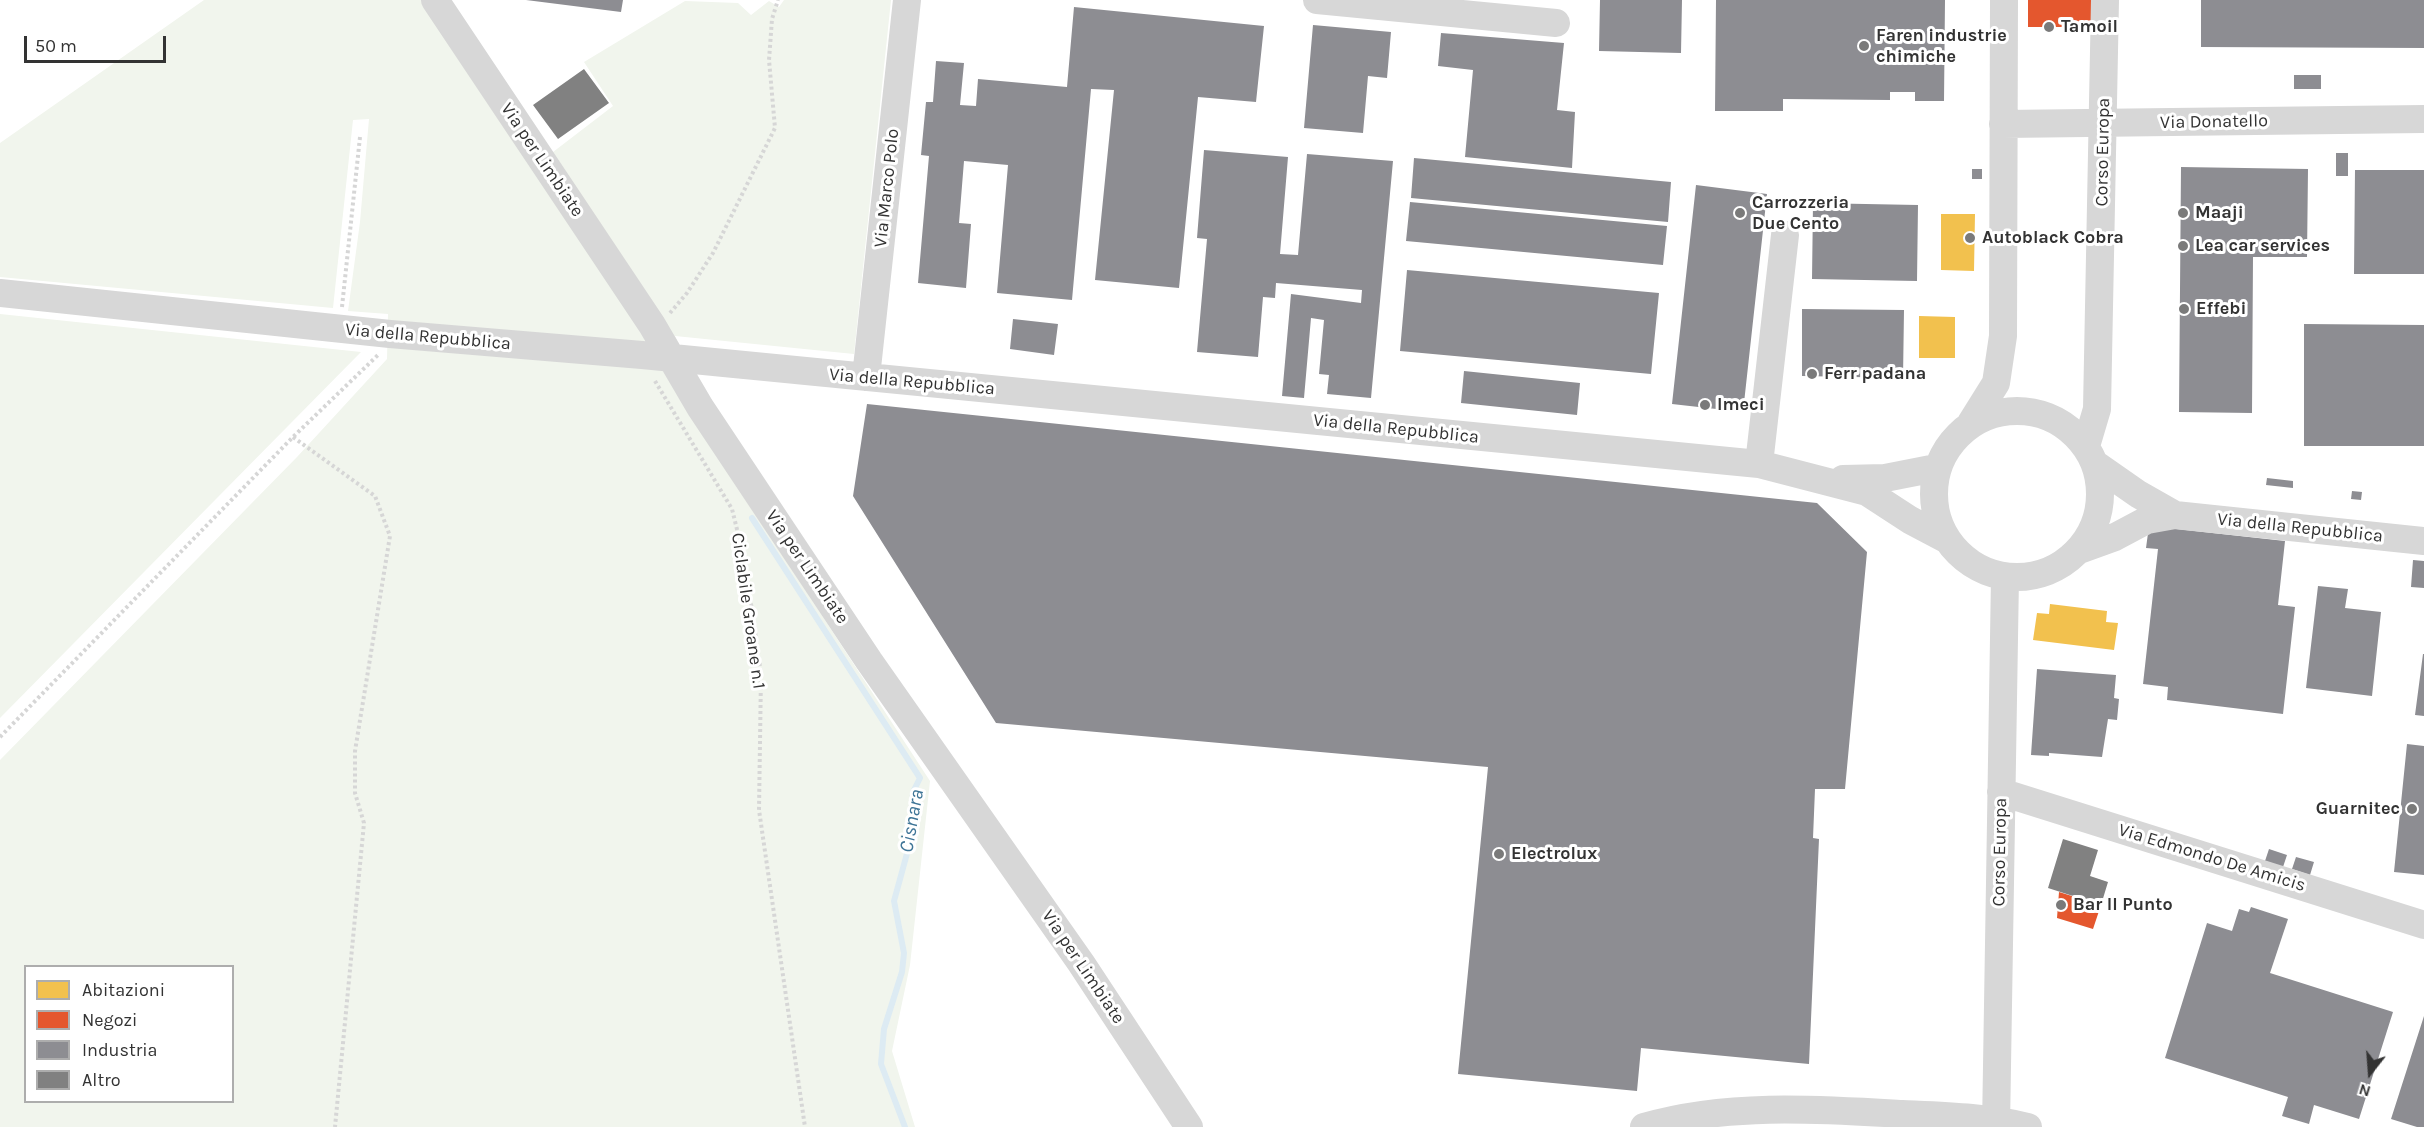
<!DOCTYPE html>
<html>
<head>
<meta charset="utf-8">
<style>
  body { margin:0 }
  #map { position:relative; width:2424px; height:1127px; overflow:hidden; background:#fff; font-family:Karla,sans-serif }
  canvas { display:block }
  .legend { position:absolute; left:24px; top:965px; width:210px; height:138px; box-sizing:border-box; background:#fff; border:2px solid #adadad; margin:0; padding:8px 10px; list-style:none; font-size:18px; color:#333 }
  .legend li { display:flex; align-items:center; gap:12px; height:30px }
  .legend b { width:30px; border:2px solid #adadad }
  .north { position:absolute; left:2340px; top:1043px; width:60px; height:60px; -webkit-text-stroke:4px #fff; paint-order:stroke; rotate:197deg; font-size:16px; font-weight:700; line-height:24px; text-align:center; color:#333 }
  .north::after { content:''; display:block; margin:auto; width:21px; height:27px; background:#333; clip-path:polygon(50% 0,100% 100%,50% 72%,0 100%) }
  .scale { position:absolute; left:24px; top:36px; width:142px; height:27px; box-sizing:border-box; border:3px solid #333; border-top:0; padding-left:8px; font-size:18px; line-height:21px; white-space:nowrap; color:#333; -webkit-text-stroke:4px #fff; paint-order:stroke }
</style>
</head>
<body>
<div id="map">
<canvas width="2424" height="1127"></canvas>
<ul class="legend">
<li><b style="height:16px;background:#f2c14e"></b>Abitazioni</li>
<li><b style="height:16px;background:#e4572e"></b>Negozi</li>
<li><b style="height:16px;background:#8d8d92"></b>Industria</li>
<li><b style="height:16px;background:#818181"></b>Altro</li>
</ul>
<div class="north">N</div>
<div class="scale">50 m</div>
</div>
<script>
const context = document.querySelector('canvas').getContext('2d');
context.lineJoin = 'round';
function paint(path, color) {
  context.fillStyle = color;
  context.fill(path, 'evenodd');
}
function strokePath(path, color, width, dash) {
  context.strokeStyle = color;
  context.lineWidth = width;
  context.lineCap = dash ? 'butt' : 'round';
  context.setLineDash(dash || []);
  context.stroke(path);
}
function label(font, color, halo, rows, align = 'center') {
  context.font = font + ' Karla,sans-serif';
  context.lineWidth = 6;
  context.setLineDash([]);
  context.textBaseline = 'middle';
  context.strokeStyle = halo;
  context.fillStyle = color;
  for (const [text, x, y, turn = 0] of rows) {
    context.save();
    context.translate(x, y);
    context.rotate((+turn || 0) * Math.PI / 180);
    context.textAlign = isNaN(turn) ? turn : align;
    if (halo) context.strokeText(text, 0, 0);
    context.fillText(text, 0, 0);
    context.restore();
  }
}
const green = new Path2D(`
  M204,0H426L540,162L613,106L584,62L685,1L738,3L751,15L769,1L779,7L784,0H891L854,354L675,336L795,574L930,781L910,965L892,1051L915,1127H0V760L297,457L387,359L388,314L348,311L360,222L369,119L353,120L333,308L0,277V143ZM26,966H232V1102H26Z
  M0,314L361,352L0,718Z`);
const homes = new Path2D(`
  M1941,214H1975L1974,271L1941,270Z
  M1919,316L1955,317V358H1919Z
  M2050,604L2107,611L2106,622L2118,623L2114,650L2033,640L2037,613L2049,614Z`);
const shops = new Path2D(`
  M2028,0H2092V27H2028Z
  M2059,892L2101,905L2093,929L2057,918Z`);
const industry = new Path2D(`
  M526,0H623L621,12Z
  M1600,0H1682L1681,53L1599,51Z
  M1716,0H1945L1944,101H1915V92H1890V100L1783,99V111H1715Z
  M2201,0H2424V48L2201,47Z
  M1074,7L1264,26L1256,102L1198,97L1179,288L1095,280L1114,90L1091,89L1072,300L997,293L1008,165L964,161L959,223L971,224L966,288L918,283L929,156L921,155L926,102H933L936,61L964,63L960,105L976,106L978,79L1067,87Z
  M1313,25L1391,32L1387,78L1368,76L1363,133L1304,128Z
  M1441,33L1564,43L1557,110L1575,112L1572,168L1465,157L1473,70L1438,66Z
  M2294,75H2321V89H2294Z
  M1204,150L1288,157L1280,254L1298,255L1307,154L1393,161L1371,398L1327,394L1329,375L1319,374L1324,320L1311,318L1304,398L1282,396L1291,294L1361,303L1362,290L1276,283L1275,298L1263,297L1258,357L1197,352L1207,239L1197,238Z
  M2336,153H2348V176H2336Z
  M1414,158L1671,182L1668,222L1411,198Z
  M2181,167L2308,169L2307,257H2253L2252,413L2179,412Z
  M1972,169H1982V179H1972Z
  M2355,170H2424V274H2354Z
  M1696,185L1767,194L1743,412L1672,404Z
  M1410,202L1667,226L1663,265L1406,241Z
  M1813,203L1918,205L1917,281L1812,279Z
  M1407,270L1659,293L1651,374L1400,351Z
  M1802,309L1904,310L1903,378L1802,376Z
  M1013,319L1058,324L1054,355L1010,349Z
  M2304,324L2424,325V446H2304Z
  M1464,371L1580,383L1577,415L1461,403Z
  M867,404L1817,503L1867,552L1845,789H1815L1813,838L1819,839L1809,1064L1641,1048L1637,1091L1458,1074L1488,767L996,723L853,496Z
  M2267,478L2293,481V488L2266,485Z
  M2352,491L2362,492L2361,500L2351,499Z
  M2149,526L2285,541L2278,605L2295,607L2283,714L2167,700L2168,687L2143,684L2158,549L2146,548Z
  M2413,560L2424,561V588L2411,587Z
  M2318,586L2348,589L2345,608L2381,612L2372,696L2306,688Z
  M2423,654H2424V716L2415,715Z
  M2037,669L2116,675L2114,698L2119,699L2117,720L2108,719L2102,757L2049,753V756L2031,755Z
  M2407,744L2424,746V875L2394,872Z
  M2269,849L2287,855L2283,867L2265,861Z
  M2296,857L2314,862L2310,875L2292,869Z
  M2251,907L2288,919L2270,973L2393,1012L2359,1119L2314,1105L2309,1124L2282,1116L2288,1097L2165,1058L2207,923L2232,931L2239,909L2249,912Z
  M2424,1016V1127H2417L2391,1119Z`);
const stream = new Path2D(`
  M752,518L920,778L913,792L911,839L894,901L904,953L902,972L884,1029L881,1064L905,1127`);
const building = new Path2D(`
  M584,69L609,103L558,139L533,105Z
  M2063,839L2098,850L2090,876L2108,882L2101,905L2048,888Z`);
const path = new Path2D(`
  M342,307L360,137
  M670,313L687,293L713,253L775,128L769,60L772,19L778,0
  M655,381L732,509L745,562L761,674L759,810L805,1127
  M293,437L375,496L390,536L355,751V793L364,823L335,1127
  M0,737L293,437L378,355`);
const minor = new Path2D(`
  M435,0L652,325L700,407L869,661L1081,963L1189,1127
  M1317,0L1556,23
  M2003,124L2424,119
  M0,293L390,334L642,355L1759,464L1867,492L1910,520L1946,539
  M866,377L907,0
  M1934 494a83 83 0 1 1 166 0a83 83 0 1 1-166 0Z
  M1971,423L1996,383L2003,336L2004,0
  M2086,446L2097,409L2105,0
  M1759,464L1785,235
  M2095,464L2138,494L2175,515
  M1843,479L1885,478L1936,468
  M2079,550L2115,537L2147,520L2175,515L2424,541
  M2001,792L2424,925
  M1644,1127C1726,1103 1817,1109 1902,1114C1945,1116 1987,1117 2028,1127
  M1996,1127L2005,577`);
const markers = [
  [2049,27,6,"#7a7a7a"],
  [1864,46,6,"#7a7a7a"],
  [1740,213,6,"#7a7a7a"],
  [2183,213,6,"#7a7a7a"],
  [1970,238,6,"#7a7a7a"],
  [2183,246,6,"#7a7a7a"],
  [2184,309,6,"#7a7a7a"],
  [1812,374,6,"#7a7a7a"],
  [1705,405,6,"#7a7a7a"],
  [2412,809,6,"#7a7a7a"],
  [1499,854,6,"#7a7a7a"],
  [2061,905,6,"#7a7a7a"]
];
const poiNames = [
  ["Tamoil",2061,27],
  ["Faren industrie",1876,36],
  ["chimiche",1876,57],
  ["Carrozzeria",1752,203],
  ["Due Cento",1752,224],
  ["Maaji",2195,213],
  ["Autoblack Cobra",1982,238],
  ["Lea car services",2195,246],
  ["Effebi",2196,309],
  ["Ferr padana",1824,374],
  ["Imeci",1717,405],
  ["Guarnitec",2400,809,"right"],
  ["Electrolux",1511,854],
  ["Bar Il Punto",2073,905]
];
const streetNames = [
  ["Via Donatello",2214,122,-1],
  ["Corso Europa",2103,152,-89],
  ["Via per Limbiate",542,160,56],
  ["Via Marco Polo",887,188,-84],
  ["Via della Repubblica",428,337,5],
  ["Via della Repubblica",912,382,5],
  ["Via della Repubblica",1396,429,6],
  ["Via della Repubblica",2300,528,6],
  ["Via per Limbiate",807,567,56],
  ["Ciclabile Groane n.1",748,611,82],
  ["Corso Europa",2000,852,-89],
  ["Via Edmondo De Amicis",2212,858,17],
  ["Via per Limbiate",1083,967,56]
];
const waterNames = [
  ["Cisnara",912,821,-80]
];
paint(green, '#f1f5ed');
paint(homes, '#f2c14e');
paint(shops, '#e4572e');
paint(industry, '#8d8d92');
strokePath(stream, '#ddebf3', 6);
paint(building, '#818181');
strokePath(path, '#d6d6d6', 4, [3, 3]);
strokePath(minor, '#d7d7d7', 28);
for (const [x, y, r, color] of markers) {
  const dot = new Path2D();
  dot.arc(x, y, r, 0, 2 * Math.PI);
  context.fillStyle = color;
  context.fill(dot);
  strokePath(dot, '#fff', 2);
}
label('bold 18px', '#333', '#fff', poiNames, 'left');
label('18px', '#333', '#fff', streetNames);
label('italic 20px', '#3f7597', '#fff', waterNames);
</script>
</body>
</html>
